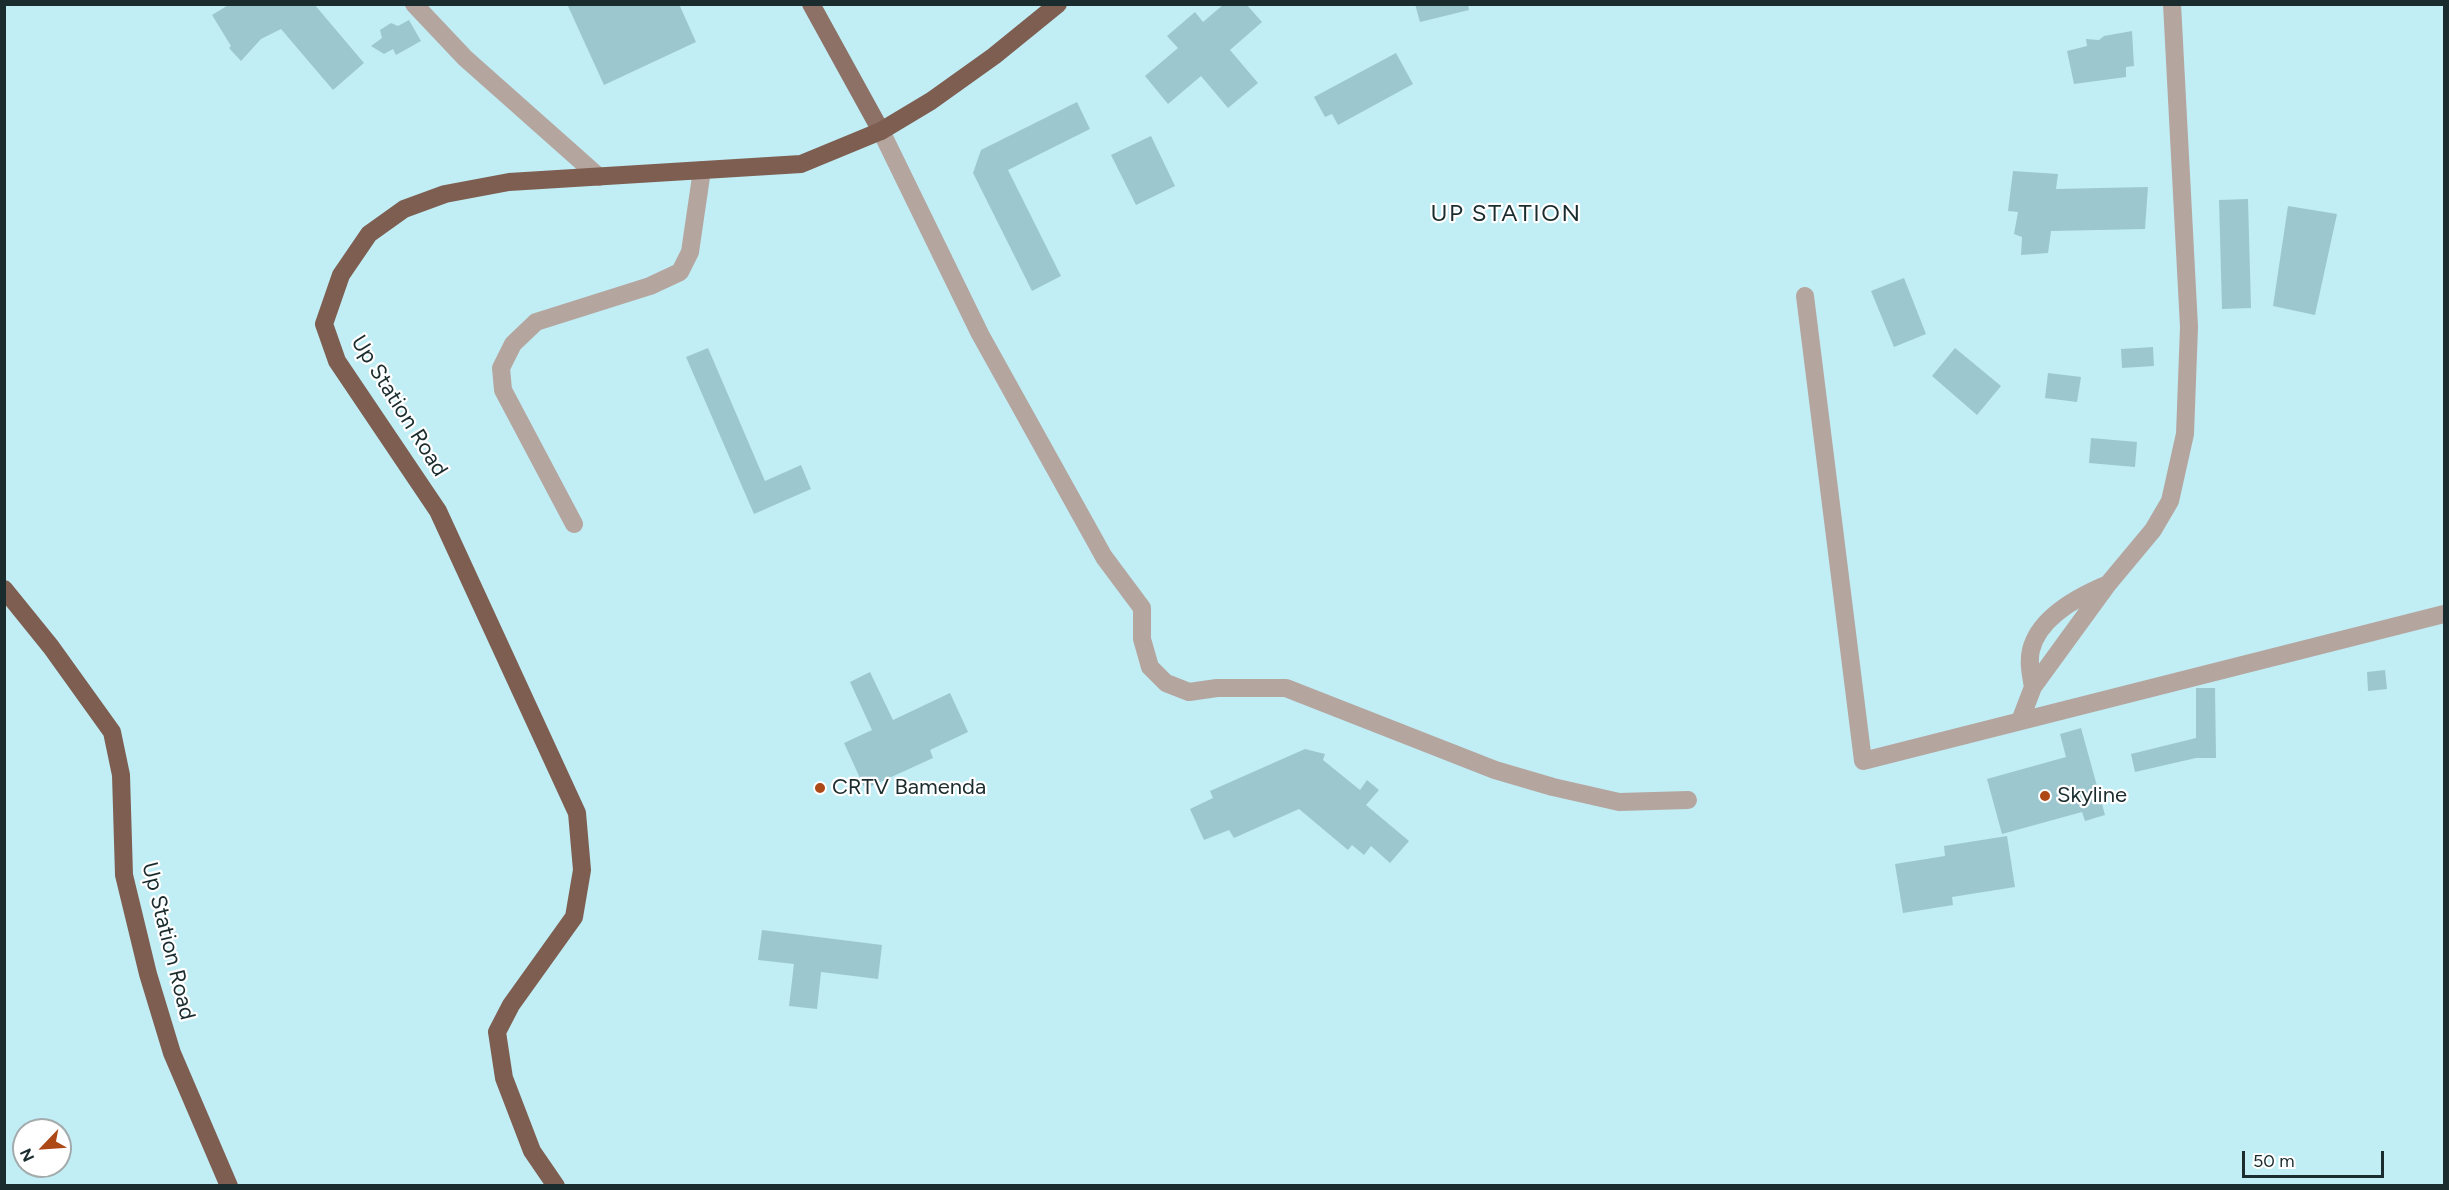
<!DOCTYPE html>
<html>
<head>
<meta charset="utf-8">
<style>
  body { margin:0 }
  #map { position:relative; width:2449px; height:1190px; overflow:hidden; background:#c1edf5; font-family:Figtree,sans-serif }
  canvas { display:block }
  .frame { position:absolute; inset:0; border:6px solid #1b2c2f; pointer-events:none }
  .north { position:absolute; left:12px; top:1118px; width:60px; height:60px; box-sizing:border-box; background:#fff; border:2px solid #a4abac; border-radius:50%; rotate:245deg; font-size:16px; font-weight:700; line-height:24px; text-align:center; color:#1b2c2f }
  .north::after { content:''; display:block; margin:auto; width:21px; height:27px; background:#ad4817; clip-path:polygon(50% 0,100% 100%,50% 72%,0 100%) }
  .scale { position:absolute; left:2242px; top:1151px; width:142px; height:27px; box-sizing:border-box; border:3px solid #1b2c2f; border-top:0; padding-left:8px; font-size:18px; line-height:21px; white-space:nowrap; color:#1b2c2f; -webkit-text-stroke:4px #fff; paint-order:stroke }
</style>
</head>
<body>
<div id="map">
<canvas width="2449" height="1190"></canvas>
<div class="frame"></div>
<div class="north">N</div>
<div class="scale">50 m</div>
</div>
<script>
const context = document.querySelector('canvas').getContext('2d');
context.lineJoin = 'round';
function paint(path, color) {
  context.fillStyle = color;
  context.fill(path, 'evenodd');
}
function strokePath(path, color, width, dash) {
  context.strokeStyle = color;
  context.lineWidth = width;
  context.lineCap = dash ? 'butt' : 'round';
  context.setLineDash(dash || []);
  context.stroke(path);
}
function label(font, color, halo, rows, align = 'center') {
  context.font = font + ' Figtree,sans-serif';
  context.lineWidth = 4.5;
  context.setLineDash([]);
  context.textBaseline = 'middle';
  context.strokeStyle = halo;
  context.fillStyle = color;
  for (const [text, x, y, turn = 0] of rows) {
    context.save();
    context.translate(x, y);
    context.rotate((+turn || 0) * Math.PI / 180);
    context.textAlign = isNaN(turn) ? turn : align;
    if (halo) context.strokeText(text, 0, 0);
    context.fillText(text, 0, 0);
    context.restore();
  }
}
const building = new Path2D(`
  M230,4H314L364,63L333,90L281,29L261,39L241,61L229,48L231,46L212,15Z
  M567,4H679L696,42L604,85Z
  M1224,4H1246L1262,22L1230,50L1258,83L1228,108L1201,76L1168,104L1145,76L1178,48L1167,36L1195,12L1203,22Z
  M1415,4H1468L1469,10L1420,22Z
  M409,20L421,41L396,55L393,49L384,54L371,46L382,38L380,30L391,23L398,26Z
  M2132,31L2134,66L2126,67V77L2074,84L2067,51L2087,46L2086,39L2099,40L2104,36Z
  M1396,53L1413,84L1338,125L1332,114L1325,117L1314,97Z
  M1077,102L1090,129L1008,170L1061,276L1032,291L973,173L981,150Z
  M1151,136L1175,186L1136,205L1111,155Z
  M2013,171L2058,174L2056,189L2148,187L2145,229L2051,231L2048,253L2021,255L2022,237L2014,234L2018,212L2008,211Z
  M2248,199L2251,308L2222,309L2219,200Z
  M2288,206L2337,214L2315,315L2273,306Z
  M1904,278L1926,334L1894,347L1871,291Z
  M2153,347L2154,366L2122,368L2121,349Z
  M708,348L765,481L801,465L811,489L754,514L686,357Z
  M1955,348L2001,386L1977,415L1932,376Z
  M2048,373L2081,377L2077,402L2045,398Z
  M2091,438L2137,442L2135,467L2089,463Z
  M2385,670L2387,689L2368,691L2367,672Z
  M870,672L893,720L950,693L968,732L930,750L933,758L865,789L844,743L872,730L850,682Z
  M2196,688H2215L2216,758H2196L2135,772L2131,754L2196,738Z
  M2081,728L2105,815L2085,821L2082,812L2002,834L1987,779L2066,757L2060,734Z
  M1305,749L1325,754L1323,760L1360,790L1367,780L1379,790L1366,805L1409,841L1390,863L1371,846L1364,855L1352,845L1348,850L1299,809L1234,838L1229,830L1204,840L1190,809L1213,798L1210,791Z
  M2007,836L2015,887L1952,897L1953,905L1903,913L1895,864L1945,856L1944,846Z
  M762,930L882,945L878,979L821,972L817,1009L789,1006L794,964L758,960Z`);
const minor = new Path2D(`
  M414,4L465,58L599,177
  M881,131L980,334L1104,557L1142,608V639L1150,667L1166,683L1189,692L1217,688H1286L1495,770L1553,787L1619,802L1688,800
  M1805,296L1863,761L2444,614
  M574,524L503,390L501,368L513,344L536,322L650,286L680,272L690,252L702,170
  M2033,687C2031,676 2028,662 2031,650C2039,617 2079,596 2108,584
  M2020,721L2033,687L2108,584L2153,530L2170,501L2185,434L2189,327L2172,4`);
const major = new Path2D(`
  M811,4L881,131`);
const highway = new Path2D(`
  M4,589L51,647L112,732L121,775L124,875L148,974L172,1053L229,1186
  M556,1186L532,1151L504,1078L497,1032L511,1005L574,917L582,870L577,813L438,511L337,361L324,324L341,275L369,234L404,209L445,194L509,182L801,164L881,131L931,101L994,56L1058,4`);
const markers = [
  [820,788,6,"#ad4817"],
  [2045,796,6,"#ad4817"]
];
const streetNames = [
  ["Up Station Road",399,406,58],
  ["Up Station Road",168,941,76]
];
const poiNames = [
  ["CRTV Bamenda",832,788],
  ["Skyline",2057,796]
];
const neighbourhoodNames = [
  ["UP STATION",1506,214]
];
paint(building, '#9cc7cf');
strokePath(minor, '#b5a59f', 18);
strokePath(major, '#8d7166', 18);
strokePath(highway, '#7e5e51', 18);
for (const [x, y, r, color] of markers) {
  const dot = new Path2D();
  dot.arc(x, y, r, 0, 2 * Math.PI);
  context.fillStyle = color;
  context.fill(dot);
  strokePath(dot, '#fff', 2);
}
label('22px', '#1b2c2f', '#fff', streetNames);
label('22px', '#1b2c2f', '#fff', poiNames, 'left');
context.letterSpacing = '1.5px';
label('24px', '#1b2c2f', '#fff', neighbourhoodNames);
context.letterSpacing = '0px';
</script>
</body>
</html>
